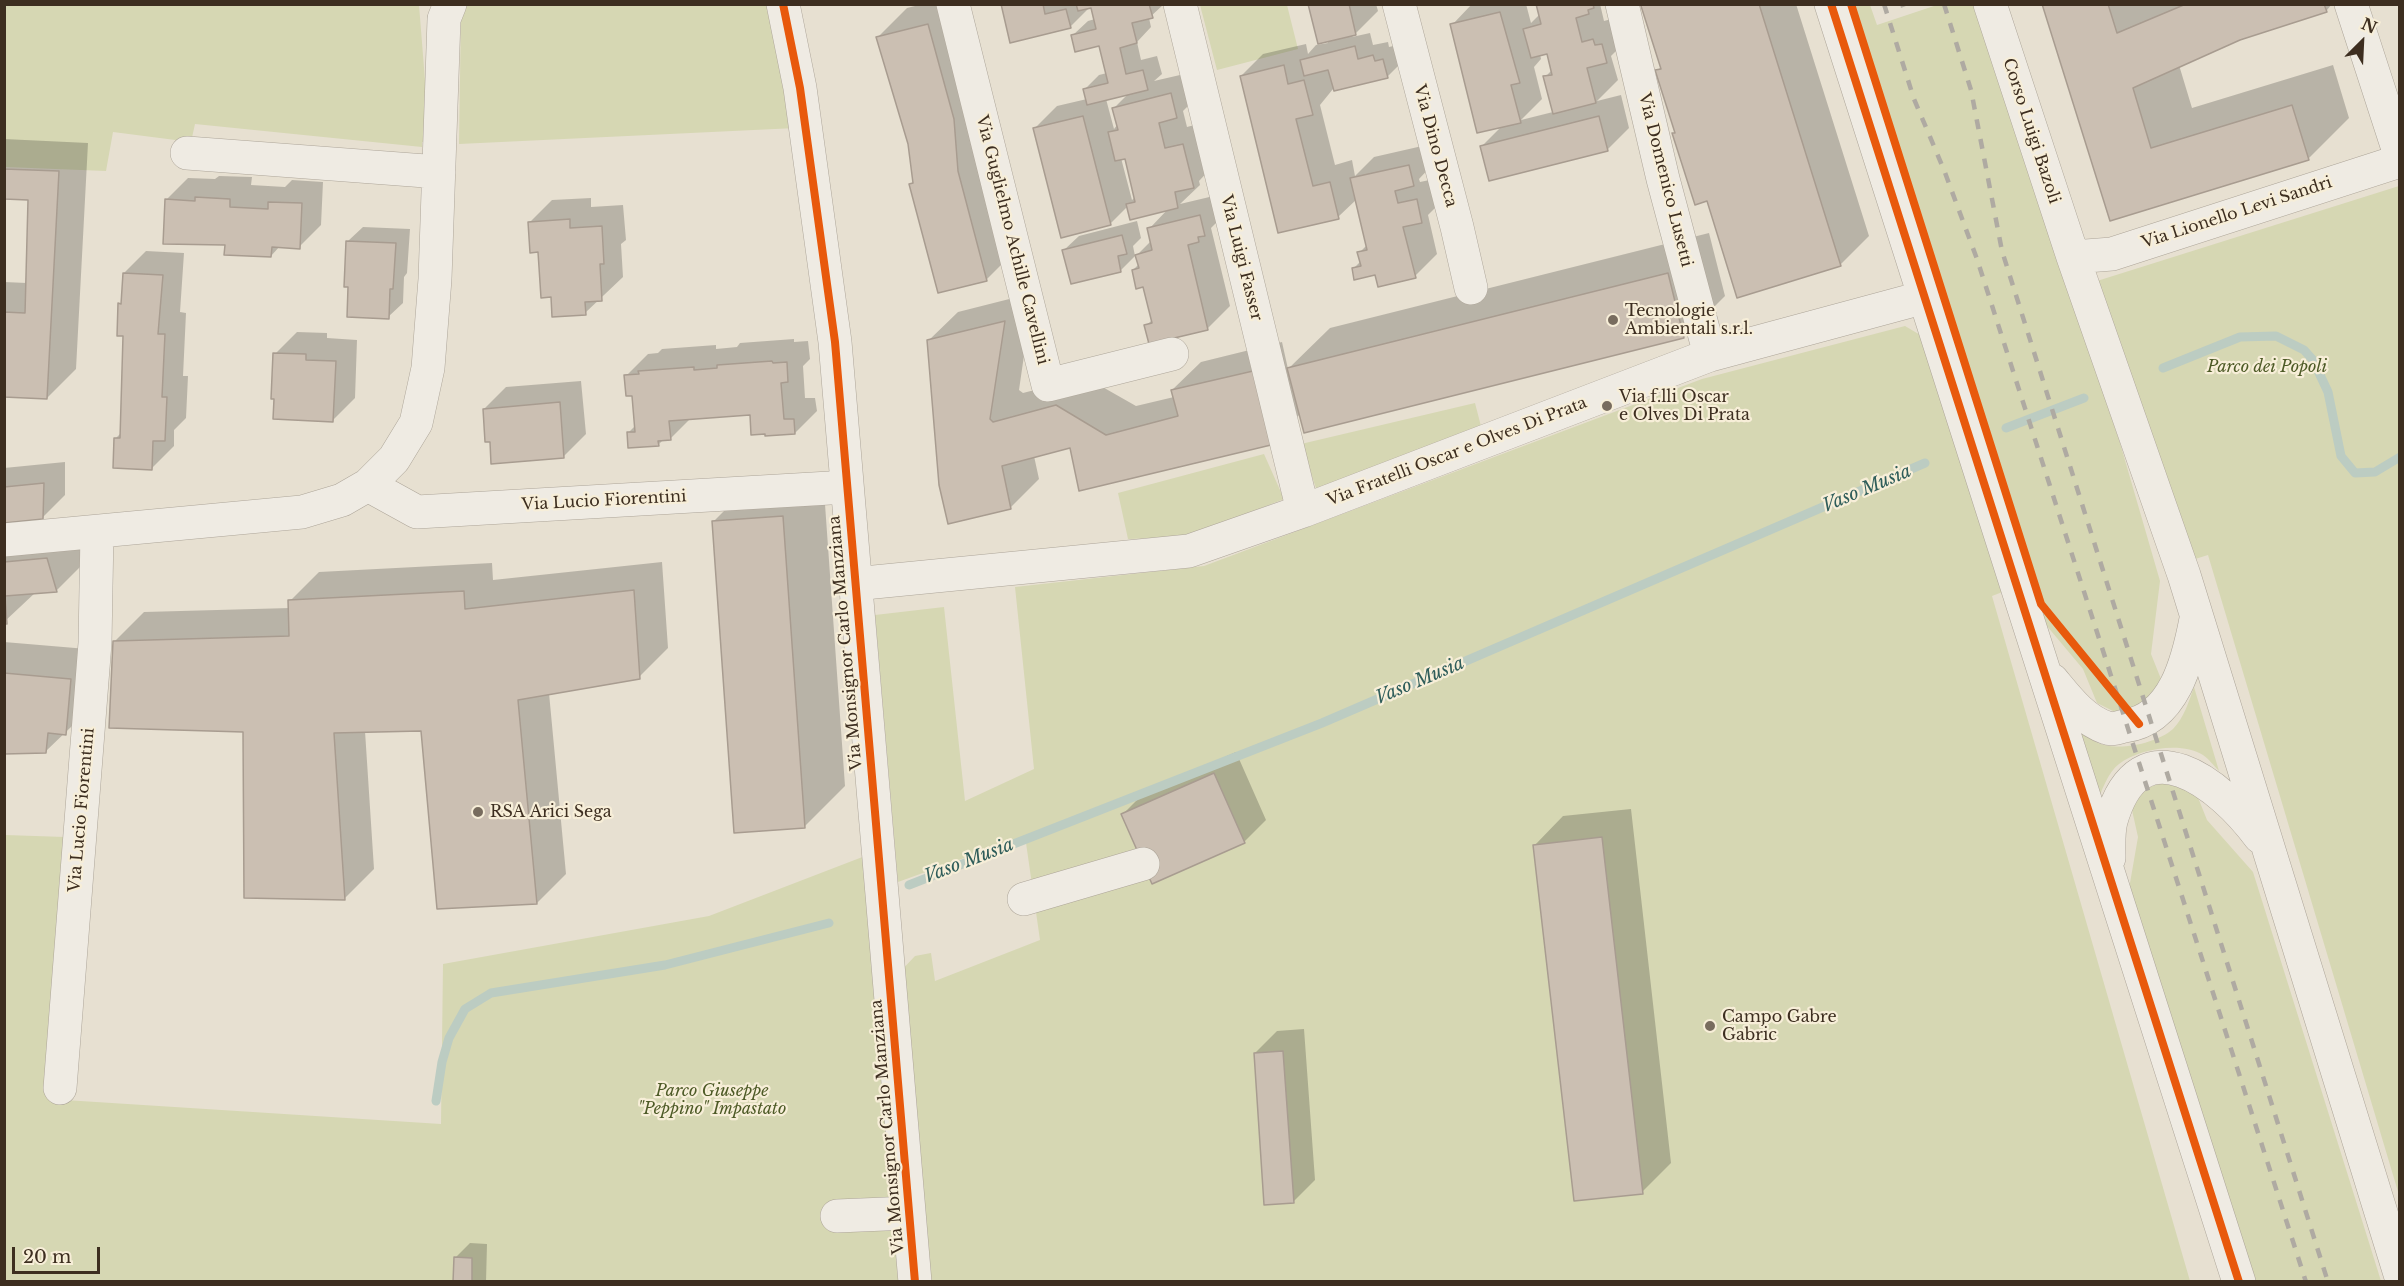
<!DOCTYPE html>
<html>
<head>
<meta charset="utf-8">
<style>
  body { margin:0 }
  #map { position:relative; width:2404px; height:1286px; overflow:hidden; background:#e7e0d1; font-family:"Libre Baskerville",serif }
  canvas { display:block }
  .frame { position:absolute; inset:0; border:6px solid #3d2e20; pointer-events:none }
  .north { position:absolute; left:2332px; top:12px; width:60px; height:60px; -webkit-text-stroke:4px #f7eed8; paint-order:stroke; rotate:24deg; font-size:16px; font-weight:700; line-height:24px; text-align:center; color:#3d2e20 }
  .north::after { content:''; display:block; margin:auto; width:21px; height:27px; background:#3d2e20; clip-path:polygon(50% 0,100% 100%,50% 72%,0 100%) }
  .scale { position:absolute; left:12px; top:1247px; width:88px; height:27px; box-sizing:border-box; border:3px solid #3d2e20; border-top:0; padding-left:8px; font-size:18px; line-height:21px; white-space:nowrap; color:#3d2e20; -webkit-text-stroke:4px #f7eed8; paint-order:stroke }
</style>
</head>
<body>
<div id="map">
<canvas width="2404" height="1286"></canvas>
<div class="frame"></div>
<div class="north">N</div>
<div class="scale">20 m</div>
</div>
<script>
const context = document.querySelector('canvas').getContext('2d');
context.lineJoin = 'round';
function paint(path, color) {
  context.fillStyle = color;
  context.fill(path, 'evenodd');
}
function strokePath(path, color, width, dash) {
  context.strokeStyle = color;
  context.lineWidth = width;
  context.lineCap = dash ? 'butt' : 'round';
  context.setLineDash(dash || []);
  context.stroke(path);
}
function label(font, color, halo, rows, align = 'center') {
  context.font = font + ' "Libre Baskerville",serif';
  context.lineWidth = 4.5;
  context.setLineDash([]);
  context.textBaseline = 'middle';
  context.strokeStyle = halo;
  context.fillStyle = color;
  for (const [text, x, y, turn = 0] of rows) {
    context.save();
    context.translate(x, y);
    context.rotate((+turn || 0) * Math.PI / 180);
    context.textAlign = isNaN(turn) ? turn : align;
    if (halo) context.strokeText(text, 0, 0);
    context.fillText(text, 0, 0);
    context.restore();
  }
}
const green = new Path2D(`
  M5,5H419L430,143L422,142V147L195,124L191,142L113,132L106,171L5,167Z
  M467,5H768L796,128L459,144L461,14Z
  M1200,5H1287L1298,49L1217,70Z
  M1852,5H1870L1877,25L1937,5H1981L2052,239L2120,443L2160,581L2151,654L2161,679L2150,704L2119,714L2097,703L2083,669L2036,613L2001,473Z
  M2399,186V1195L2208,555L2192,560L2097,281Z
  M1905,326L1927,339L2005,591L1992,596L2190,1281H924L898,974L915,956L931,953L935,981L1040,940L1025,836L898,882L875,615L944,607L965,801L1034,769L1015,587L1204,566L1702,379Z
  M1475,403L1483,434L1317,491L1301,444Z
  M1264,454L1284,499L1188,537L1128,539L1118,493Z
  M2194,687L2219,771C2214,766 2209,759 2203,755C2181,741 2138,749 2119,764C2108,772 2101,792 2096,805L2072,724C2079,730 2086,737 2094,741C2114,753 2156,744 2173,729C2184,718 2189,701 2194,687Z
  M2175,779L2197,795L2207,820L2253,872L2381,1281H2250L2126,906L2138,837L2132,810L2143,789Z
  M5,835L65,837L49,1099L441,1124L443,964L709,916L878,851L915,1281L5,1282Z`);
const shadow = new Path2D(`
  M923,4H960L1015,251L986,280L911,184L914,181L910,144L878,37L907,8Z
  M1002,4H1164L1149,18L1151,27L1137,42L1141,60L1157,56L1162,74L1154,81L1193,72L1199,95L1183,111L1187,127L1205,122L1215,164L1199,181L1200,185L1180,204L1222,194L1227,212L1211,228L1230,306L1208,328L1150,343L1146,326L1153,319L1144,286L1133,270L1139,264L1137,255L1152,240L1149,229L1168,209L1128,206L1110,224L1035,128L1057,106L1087,99L1084,90L1099,75L1107,73L1100,44L1073,35L1088,21L1095,19L1092,5L1070,27ZM1129,93L1114,108L1118,124L1114,129L1106,99ZM1126,157L1135,197L1132,200L1121,158Z
  M1310,4H1376L1378,11L1352,37L1370,33L1373,45L1388,42L1389,47L1398,45L1402,62L1387,77L1333,89L1320,105L1335,165L1352,160L1355,176L1374,157L1431,144L1435,162L1419,179L1420,182L1439,178L1444,199L1428,215L1437,254L1415,276L1353,269L1361,261L1359,253L1368,244L1357,199L1338,217L1279,232L1241,76L1263,54L1306,44L1308,54L1316,45L1328,43Z
  M1472,4H1526L1531,23L1540,14L1537,4H1600L1604,21L1615,18L1628,39L1611,56L1618,80L1597,101L1621,95L1629,128L1607,150L1482,146L1503,125L1452,25ZM1548,52L1552,70L1545,77L1553,112L1521,120L1542,99L1534,67L1541,59L1540,54Z
  M1644,4H1796L1869,236L1840,265L1708,199L1657,71L1662,66Z
  M1900,4H1911L1901,8Z
  M2043,4H2332L2327,10L2239,38L2179,65L2192,108L2333,65L2349,118L2308,159L2111,219Z
  M4,139L88,143L76,369L47,398L4,395V282L27,283L30,198L4,197Z
  M219,176L252,177L251,185L285,187L292,180L323,182L321,225L299,247L280,246L271,256L226,244L164,243L166,200L188,178L215,179Z
  M591,198V207L623,205L626,240L621,244L623,277L585,313L553,296L530,222L552,200Z
  M1137,221L1141,238L1133,246L1135,256L1121,270L1064,250L1079,236Z
  M363,227L410,229L407,273L404,277L403,303L388,317L348,241Z
  M1709,233L1725,296L1684,337L1305,431L1300,414L1270,444L1071,446L1034,456L1039,479L1010,508L928,341L958,312L1033,293L1019,390L1023,393L1085,377L1136,406L1174,397L1172,390L1201,362L1282,342L1288,369L1330,328Z
  M146,251L184,253L180,312L186,313L183,376H188L186,418L174,430V446L152,468L115,439L122,432L124,334L120,304L123,301L124,273Z
  M297,332L327,333V338L357,340L355,398L333,420L275,354Z
  M794,339V342L808,341L810,359L803,366L805,398H815L817,411L795,433L751,413L691,418L670,439H664L658,445L628,433L636,425L634,394L626,376L648,354L658,353L662,349L716,345V349L737,347L740,343Z
  M581,381L586,434L564,456L491,441L484,409L506,387Z
  M65,462V495L43,517L4,521V468Z
  M823,476L845,786L804,827L713,522L754,481Z
  M76,530L85,562L56,591L36,592L4,622V532Z
  M662,562L668,648L639,677L549,693L566,874L537,903L422,729L365,731L374,869L345,898L244,731L114,642L144,612L290,608V601L319,572L492,563L493,580Z
  M4,642L99,650L95,704L46,751L4,752Z
  M1236,752L1266,820L1244,842L1123,814L1145,792Z
  M1631,809L1671,1163L1642,1192L1534,846L1563,816Z
  M1304,1029L1315,1180L1293,1202L1255,1053L1277,1031Z
  M470,1243L487,1244L486,1282H455V1258Z`);
const stream = new Path2D(`
  M2163,368L2240,337L2276,336L2304,350L2313,360L2328,392L2341,456L2355,473L2375,472L2400,457
  M2006,428L2084,398
  M909,885L1322,723L1925,463
  M436,1101L442,1062L449,1038L465,1009L491,993L665,965L829,923`);
const building = new Path2D(`
  M1001,4H1043L1045,14L1066,9L1071,28L1010,43Z
  M1076,4H1149L1153,18L1132,23L1137,43L1120,48L1126,74L1143,70L1148,90L1087,105L1083,89L1108,83L1099,46L1075,52L1071,35L1096,29L1091,8L1078,11Z
  M1308,4H1349L1356,35L1318,44Z
  M1536,4H1593L1594,8L1588,10L1589,14L1576,18L1582,42L1593,39L1595,45L1602,44L1607,63L1587,68L1596,103L1553,114L1543,76L1552,75L1547,54L1531,58L1523,29L1541,24Z
  M1644,4H1759L1841,266L1737,298L1707,201L1695,205L1672,133H1675L1655,70L1661,69L1641,6Z
  M2042,4H2108L2117,33L2186,4H2324L2327,12L2240,40L2133,88L2151,148L2292,105L2309,160L2110,221Z
  M1500,12L1520,83L1511,85L1521,123L1477,133L1450,24Z
  M928,24L954,119L958,171L987,281L938,293L909,184L913,183L908,144L876,37Z
  M1355,46L1358,59L1373,55L1375,61L1383,59L1388,78L1334,91L1328,70L1304,76L1300,60Z
  M1284,65L1288,84L1304,80L1313,115L1296,119L1313,186L1330,182L1339,219L1278,233L1240,76Z
  M1171,93L1177,118L1159,123L1165,148L1183,144L1194,188L1175,192L1178,208L1130,220L1126,204L1135,202L1125,159L1115,161L1108,132L1118,130L1112,108Z
  M1083,116L1111,225L1061,238L1033,128Z
  M1599,116L1608,151L1489,181L1480,146Z
  M1409,165L1414,186L1395,191L1398,203L1417,199L1422,223L1403,227L1416,278L1378,287L1375,275L1354,280L1352,268L1361,266L1357,252L1367,250L1350,178Z
  M4,169L59,171L47,399L4,397V312L25,313L28,200L4,199Z
  M195,197L230,199V207L268,209V202L302,203L300,249L272,247L271,257L224,255L225,245L163,244L165,199L195,201Z
  M1200,215L1205,236L1198,237L1199,242L1188,245L1208,330L1149,344L1144,325L1152,323L1143,287L1136,289L1132,270L1139,268L1135,255L1152,250L1147,228Z
  M570,219V228L602,226L604,264H600L602,301L585,302L586,315L552,317L551,297L541,298L538,252L530,253L528,222Z
  M1122,235L1127,254L1118,256L1121,272L1071,284L1062,250Z
  M346,241L396,243L393,289H390L389,319L347,317L348,287H344Z
  M123,273L163,275L158,334H165L162,397H167L165,441H153L152,470L113,468L114,438H120L123,336H117L118,303L121,304Z
  M1668,273L1684,338L1304,433L1287,368Z
  M1005,321L990,419L993,422L1056,405L1106,435L1178,416L1171,390L1253,371L1271,445L1079,491L1070,448L1002,466L1011,509L948,524L939,485L927,340Z
  M273,353L306,354V360L336,361L333,422L273,419L274,399H271Z
  M772,361L773,363L787,362L788,382L781,383L784,419H794L795,434L765,436V434L751,435L750,415L669,421L671,440L658,441L659,446L628,448L627,432H635L632,396H626L624,375L639,374L638,371L694,367V370L717,368V365Z
  M560,402L564,458L491,464L490,442H485L483,409Z
  M44,483L43,519L4,523V487Z
  M783,516L805,828L734,833L712,521Z
  M47,558L57,592L5,596L7,624H4V562Z
  M634,590L640,679L518,700L537,904L437,909L421,731L334,733L345,900L244,898L243,732L109,728L113,641L289,636L288,600L464,591L465,609Z
  M4,673L71,679L66,735L48,733L46,753L4,754Z
  M1214,773L1245,843L1152,884L1121,814Z
  M1602,837L1643,1194L1574,1201L1533,845Z
  M1283,1051L1294,1203L1264,1205L1254,1053Z
  M454,1257L472,1258V1282H453Z`);
const minor = new Path2D(`
  M783,4L800,88L835,342L915,1282
  M953,4L1048,385L1172,354
  M1180,4L1303,511
  M1399,4L1457,227L1471,288
  M1622,4L1663,179L1710,355
  M1831,4L2239,1282
  M1990,4L2073,257L2184,575L2400,1274
  M2351,4L2400,155
  M187,153L439,172
  M2073,257L2112,254L2400,161
  M368,485L417,512L847,487
  M4,540L302,512L342,500L368,485L394,459L416,423L428,368L435,279L444,19L450,4
  M854,584L1189,551L1303,511L1710,355L1925,297
  M2052,680C2067,698 2083,720 2107,728C2112,730 2119,727 2125,726C2174,719 2188,661 2196,619
  M2109,858C2109,847 2108,833 2111,821C2140,719 2221,784 2260,837
  M1024,899L1143,864
  M60,1088L95,643L97,532
  M837,1216L909,1213`);
const rail = new Path2D(`
  M1884,4L1914,99L1944,170L1977,259L2306,1282
  M1944,4L1971,90L2002,251L2328,1282`);
const cycleway = new Path2D(`
  M783,4L800,88L835,342L915,1282
  M1831,4L2239,1282
  M1851,4L2041,604L2139,724`);
const markers = [
  [1613,320,6,"#786c5e"],
  [1607,406,6,"#786c5e"],
  [478,812,6,"#786c5e"],
  [1710,1026,6,"#786c5e"]
];
const streetNames = [
  ["Corso Luigi Bazoli",2031,131,72],
  ["Via Dino Decca",1435,146,75],
  ["Via Domenico Lusetti",1665,180,76],
  ["Via Lionello Levi Sandri",2237,213,-18],
  ["Via Guglielmo Achille Cavellini",1012,240,76],
  ["Via Luigi Fasser",1241,258,76],
  ["Via Fratelli Oscar e Olves Di Prata",1457,452,-21],
  ["Via Lucio Fiorentini",604,501,-3],
  ["Via Monsignor Carlo Manziana",846,643,-95],
  ["Via Lucio Fiorentini",82,810,-85],
  ["Via Monsignor Carlo Manziana",888,1127,-95]
];
const poiNames = [
  ["Tecnologie",1625,311],
  ["Ambientali s.r.l.",1625,329],
  ["Via f.lli Oscar",1619,397],
  ["e Olves Di Prata",1619,415],
  ["RSA Arici Sega",490,812],
  ["Campo Gabre",1722,1017],
  ["Gabric",1722,1035]
];
const parkNames = [
  ["Parco dei Popoli",2267,367],
  ["Parco Giuseppe",712,1091],
  ["\"Peppino\" Impastato",712,1109]
];
const waterNames = [
  ["Vaso Musia",1867,489,-23],
  ["Vaso Musia",1420,681,-23],
  ["Vaso Musia",969,861,-21]
];
paint(green, '#d6d7b3');
paint(shadow, '#0003');
strokePath(stream, '#bcccc2', 9);
paint(building, '#cbbfb2');
strokePath(building, '#a89c90', 1.5);
strokePath(minor, '#ada599', 34);
strokePath(minor, '#efebe3', 33);
strokePath(rail, '#afaaa2', 4.5, [10, 10]);
strokePath(cycleway, '#e8590c', 8);
for (const [x, y, r, color] of markers) {
  const dot = new Path2D();
  dot.arc(x, y, r, 0, 2 * Math.PI);
  context.fillStyle = color;
  context.fill(dot);
  strokePath(dot, '#f7eed8', 2);
}
label('16px', '#3d2e20', '#f7eed8', streetNames);
label('16px', '#3d2e20', '#f7eed8', poiNames, 'left');
label('italic 16px', '#4d5a26', '#f7eed8', parkNames);
label('italic 18px', '#2f5d5a', '#f7eed8', waterNames);
</script>
</body>
</html>
